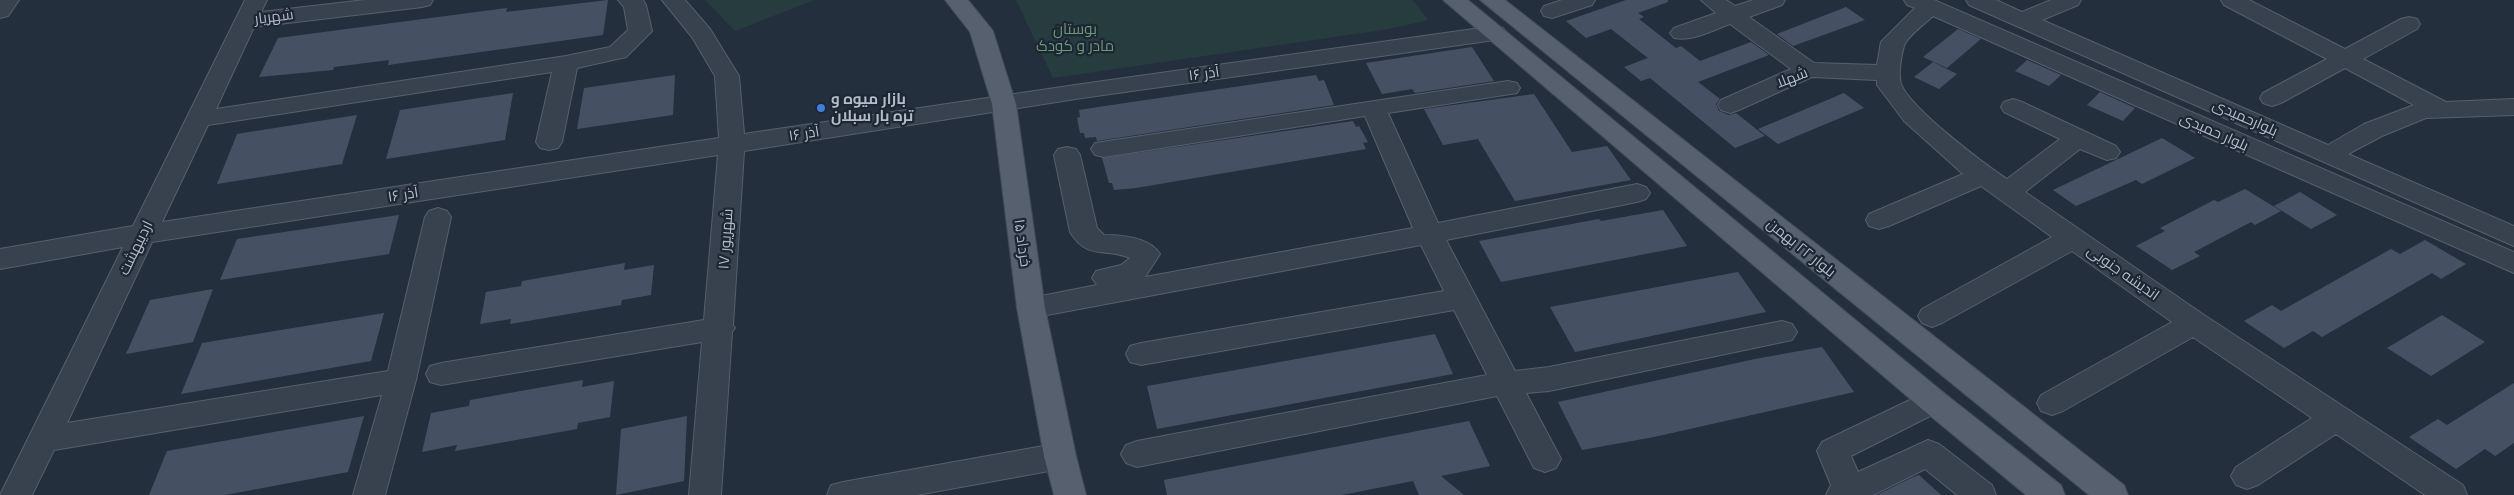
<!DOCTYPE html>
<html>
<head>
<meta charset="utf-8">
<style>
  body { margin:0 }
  canvas { display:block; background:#242f3e }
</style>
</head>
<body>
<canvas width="2514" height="495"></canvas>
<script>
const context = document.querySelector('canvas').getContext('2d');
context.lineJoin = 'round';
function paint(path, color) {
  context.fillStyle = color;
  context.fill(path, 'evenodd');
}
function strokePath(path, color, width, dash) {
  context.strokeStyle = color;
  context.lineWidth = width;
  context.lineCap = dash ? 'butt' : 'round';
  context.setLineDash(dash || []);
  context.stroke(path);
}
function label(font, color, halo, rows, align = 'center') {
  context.font = font + ' Raleway,Cairo,sans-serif';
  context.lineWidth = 4.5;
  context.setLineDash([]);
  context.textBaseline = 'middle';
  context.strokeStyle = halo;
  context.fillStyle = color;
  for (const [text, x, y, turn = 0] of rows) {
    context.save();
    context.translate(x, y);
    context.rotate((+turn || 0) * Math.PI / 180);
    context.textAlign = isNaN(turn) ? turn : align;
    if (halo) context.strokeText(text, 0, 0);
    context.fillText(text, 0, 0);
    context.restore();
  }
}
const green = new Path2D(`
  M705,0H814L735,31Z
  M1016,0H1413L1428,20L1389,29L1053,78Z`);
const building = new Path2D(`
  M608,0L603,35L388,65L389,60L334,67L333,70L259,77L278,38L507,8L506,12Z
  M1626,0H1668V2L1638,13L1644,17L1639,19L1676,48L1681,46L1700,61L1751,42L1769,55L1698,82L1720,99L1716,104L1719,111L1729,115L1736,113L1765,136L1735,148L1650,78L1641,81L1624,67L1648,58L1611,29L1586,38L1566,21Z
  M1846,7L1865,20L1793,46L1777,34Z
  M1958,29L1981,39L1947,68L1923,57Z
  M1472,47L1494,81L1415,93L1412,89L1382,94L1366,63Z
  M2027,60L2061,75L2049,86L2015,71Z
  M1933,62L1957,74L1939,89L1914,77Z
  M675,75L673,115L577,129L584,88Z
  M1316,75L1319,81L1324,80L1334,105L1097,141L1096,137L1085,138L1084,133H1080L1077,118L1080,117L1079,110L1098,107Z
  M2100,92L2135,108L2123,121L2087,105Z
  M513,93L505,140L386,159L400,110Z
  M1844,93L1864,108L1778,144L1758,129Z
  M1534,94L1572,152L1607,146L1631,180L1515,201L1478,139L1443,145L1424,109Z
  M357,115L342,164L217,184L237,134Z
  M1353,121L1356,127L1359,126L1368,142L1363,143L1366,149L1136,188L1114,190L1112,183H1109L1102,158Z
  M2162,138L2195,158L2142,184L2136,180L2076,206L2053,190Z
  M2245,189L2281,211L2255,225L2251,222L2194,252L2200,256L2172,270L2136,246L2165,231L2160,228L2214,200L2218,202Z
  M2300,192L2337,215L2311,229L2274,206Z
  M1663,210L1687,246L1501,282L1479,241L1599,219L1601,221Z
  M399,215L389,254L220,280L237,239Z
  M2425,240L2466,264L2441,279L2432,273L2322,337L2313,331L2284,348L2244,321L2272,305L2281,311L2391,249L2400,254Z
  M625,263L624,270L654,265L651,295L622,300L621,305L510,324L511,319L480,324L486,292L521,286L522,281Z
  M1738,272L1766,312L1575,352L1550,307Z
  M213,289L193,342L126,354L150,300Z
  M384,313L371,361L181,394L202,343Z
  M2442,315L2485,342L2431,376L2387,348Z
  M1435,334L1453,374L1157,429L1147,386Z
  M1822,347L1854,392L1654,437L1582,450L1558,402L1755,359Z
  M583,380L582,387L614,381L610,417L578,423L577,429L455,451L457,445L422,452L431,413L469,406L470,400Z
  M2514,383V443L2495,456L2485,449L2456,469L2409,437L2438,419L2447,425Z
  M364,416L348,472L225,495H149L167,451Z
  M687,416L684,481L616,495L621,429Z
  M1469,421L1490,466L1441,476L1464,495H1419L1413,481L1342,495H1167L1164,480Z
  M1919,475L1941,495H1877L1911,478Z`);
const minor = new Path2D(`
  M0,0H19L8,16L0,18Z
  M245,0H267L261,12L365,0H433L430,5L422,7L254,27L216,109L566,56L610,47L628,30L624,7L618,0H643L646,5L652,31L626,57L577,68L562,142L558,148L549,150L540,148L536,142L552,72L208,125L162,222L719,138L715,76L692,37L662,0H685L710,29L739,76L744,134L1082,84L1495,26L1503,28L1507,33L1503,38L1495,40L1082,98L744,151L733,325L735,328L732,332L721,495H689L702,342L441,385L430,382L426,374L430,366L441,363L704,320L718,155L152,242L67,423L388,371L425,217L429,211L438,208L447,211L451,217L416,380L385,495H353L382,395L54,450L32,495H0L123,247L0,269V249L133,226Z
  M1562,0H1595L1592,5L1552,18L1544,16L1541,11L1544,6Z
  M1701,0H1726L1735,6L1753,0H1785L1782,5L1749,17L1814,63L1877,65L1881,42L1915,8L1907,5L1904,0H1934L2514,252V273L1933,16C1925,24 1907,36 1904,46C1901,56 1898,75 1901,84C1910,108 1984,164 2007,179L2060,139L2004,112L2001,107L2004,102L2013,99L2022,102L2116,146L2120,152L2116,158L2107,160L2080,149L2025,192L2204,315L2463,485L2467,495H2425L2336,434L2258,485L2247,489L2236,485L2231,476L2236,467L2312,418L2193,337L2063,411L2052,415L2041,411L2037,403L2041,395L2172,322L2072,251L1942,323L1932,327L1922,323L1918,316L1922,309L2052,237L1981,186L1889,226L1879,229L1869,226L1866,220L1869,214L1963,174L1904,121L1877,85V80L1812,77L1739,110L1730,113L1721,110L1718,105L1721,100L1791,69L1730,24C1713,30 1692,42 1674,38L1670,33L1674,28L1716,13Z
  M1966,0H1996L2022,12L2051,0H2081L2078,5L2042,20L2328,145L2364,124L2414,105L2345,68L2281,103L2272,106L2263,103L2260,98L2263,93L2327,59L2224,5L2221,0H2249L2345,49L2401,19L2409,17L2417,19L2420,24L2417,29L2363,59L2446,102L2514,99V115L2426,118L2382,136L2348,154L2514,226V246L1969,5Z
  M1508,81L1517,83L1520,88L1517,93L1388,113L1438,223L1637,184L1646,187L1650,193L1646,199L1637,202L1446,240L1515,371L1549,367L1782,321L1792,324L1797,332L1792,340L1549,391L1526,393L1561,459L1556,468L1545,472L1534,468L1497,396L1137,467L1126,463L1121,454L1126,445L1137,441L1487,375L1454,310L1141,365L1130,362L1126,354L1130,346L1141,343L1444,291L1421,245L1031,318L1021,315L1017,308L1021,301L1031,298L1097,285L1092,278L1096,271L1121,265L1130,258C1105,247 1088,261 1070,232L1054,155L1058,149L1067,147L1076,149L1080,155L1097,228L1104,235C1122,235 1149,237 1160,254L1145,277L1413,228L1365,116L1104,157L1095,155L1091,149L1095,143Z
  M1933,389L1944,393L1948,401L1944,409L1851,456L1858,472L1928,440L1939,444L1992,485L1996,495H1957L1925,469L1873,495H1826L1831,485L1817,451L1822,442Z
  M1060,443L1071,447L1076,456L1071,465L1060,469L917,495H827L831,485L843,482Z`);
const major = new Path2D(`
  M945,0H968L993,31L1016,104L1045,308L1076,456L1086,495H1054L1044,456L1017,308L992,104L970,32Z
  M1443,0H1468L1944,393L2061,485L2065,495H2026L1922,409Z
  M1480,0H1505L2124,485L2128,495H2089Z`);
const markers = [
  [821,108,5,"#3f7fe0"]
];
const streetNames = [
  ["شهریار",274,17,-7],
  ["۱۶ آذر",1204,74,-8],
  ["شهلا",1792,78,-21],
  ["بلوارحمیدی",2245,118,24],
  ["بلوار حمیدی",2214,132,24],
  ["۱۶ آذر",804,134,-9],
  ["۱۶ آذر",403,195,-9],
  ["۱۷ شهریور",726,239,-86],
  ["۱۵ خرداد",1022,243,82],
  ["اردیبهشت",136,248,-64],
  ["بلوار ۲۲ بهمن",1801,248,39],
  ["اندیشه جنوبی",2123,273,35]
];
const parkNames = [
  ["بوستان",1075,29],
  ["مادر و کودک",1075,46]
];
const poiNames = [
  ["بازار میوه و",831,99],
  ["تره بار سبلان",831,116]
];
paint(green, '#263c3f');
paint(building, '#455162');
strokePath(minor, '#565f6c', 2);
strokePath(major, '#414a57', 2);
paint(minor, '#38414e');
paint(major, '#56606e');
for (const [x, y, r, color] of markers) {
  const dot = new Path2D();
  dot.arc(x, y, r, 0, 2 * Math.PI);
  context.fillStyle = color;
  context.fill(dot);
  strokePath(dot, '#1d2633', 2);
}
label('15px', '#b4bcc9', '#1d2633', streetNames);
label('15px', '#6b9a76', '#1d2633', parkNames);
label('bold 15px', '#b4bcc9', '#1d2633', poiNames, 'left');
</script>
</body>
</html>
